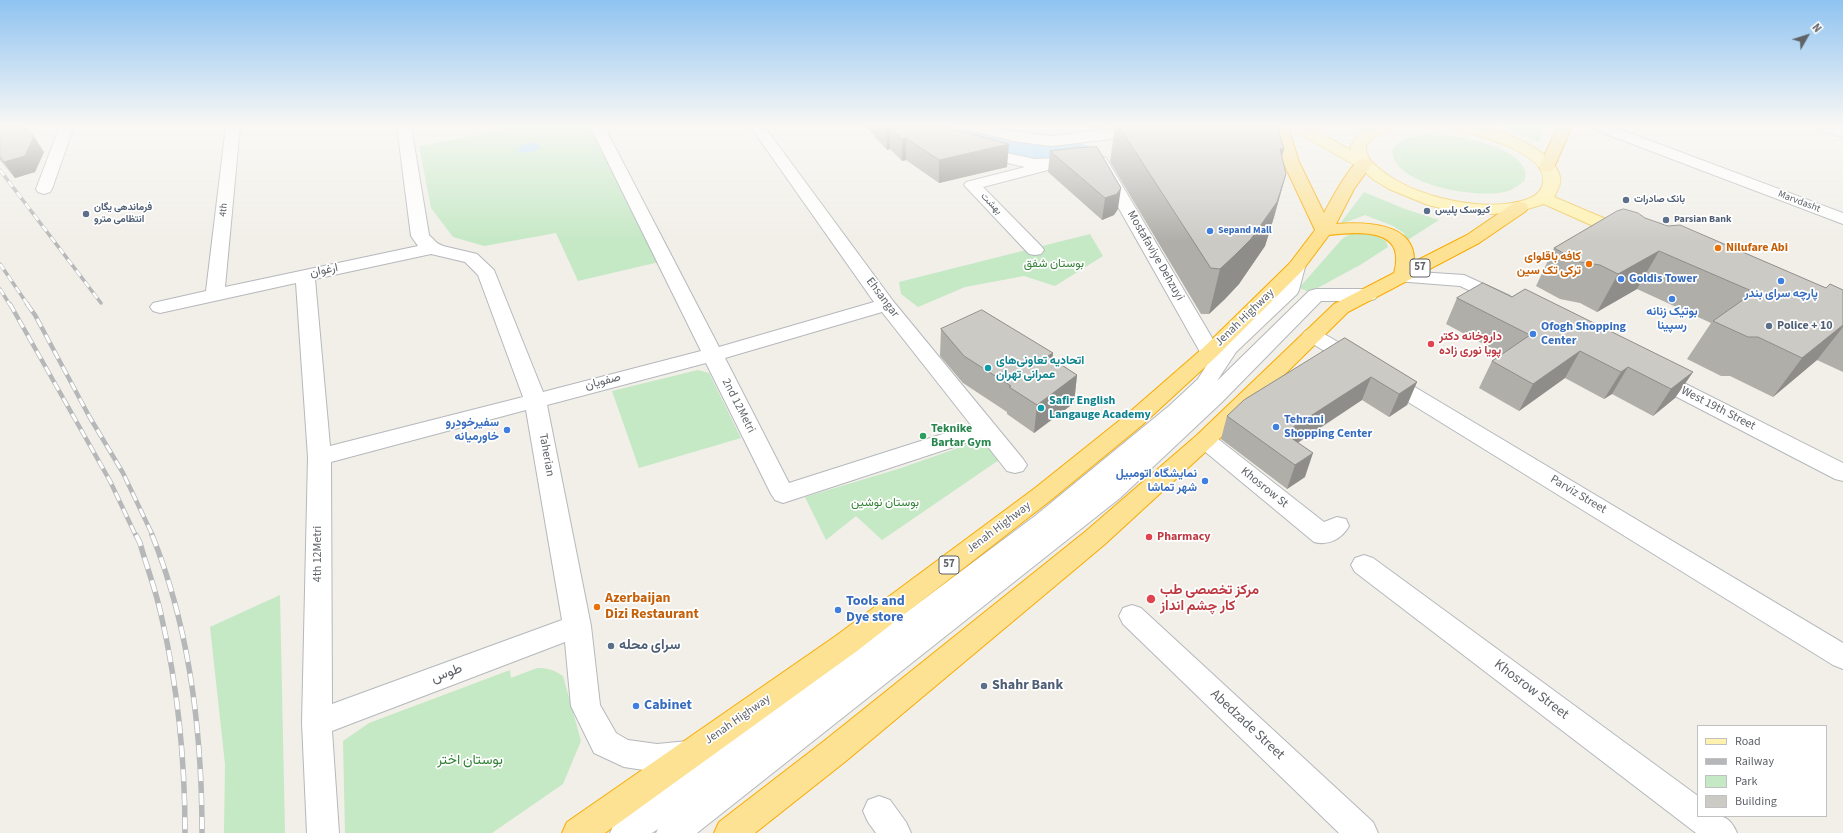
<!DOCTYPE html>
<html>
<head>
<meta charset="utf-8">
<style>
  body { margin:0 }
  #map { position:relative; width:1843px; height:833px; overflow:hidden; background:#f1efe8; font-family:"Source Sans 3",sans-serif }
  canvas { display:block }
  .legend { position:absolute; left:1697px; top:725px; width:130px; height:92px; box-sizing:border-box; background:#fff; border:1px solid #bfc1c3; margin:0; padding:5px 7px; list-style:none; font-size:12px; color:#5f6368 }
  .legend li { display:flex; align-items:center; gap:8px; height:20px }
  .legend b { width:20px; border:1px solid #bfc1c3 }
  .north { position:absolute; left:1787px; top:16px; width:40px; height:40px; -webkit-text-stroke:3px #fff; paint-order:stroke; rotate:51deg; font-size:11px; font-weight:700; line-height:16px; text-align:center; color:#5f6368 }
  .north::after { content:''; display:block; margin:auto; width:14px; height:18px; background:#5f6368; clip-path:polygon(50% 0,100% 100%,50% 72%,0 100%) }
</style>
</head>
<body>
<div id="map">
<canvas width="1843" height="833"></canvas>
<ul class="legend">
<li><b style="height:5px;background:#fff2af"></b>Road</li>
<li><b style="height:5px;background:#b6b7b8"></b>Railway</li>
<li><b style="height:11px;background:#c5e8c5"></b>Park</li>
<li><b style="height:11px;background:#cccac5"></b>Building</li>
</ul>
<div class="north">N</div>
</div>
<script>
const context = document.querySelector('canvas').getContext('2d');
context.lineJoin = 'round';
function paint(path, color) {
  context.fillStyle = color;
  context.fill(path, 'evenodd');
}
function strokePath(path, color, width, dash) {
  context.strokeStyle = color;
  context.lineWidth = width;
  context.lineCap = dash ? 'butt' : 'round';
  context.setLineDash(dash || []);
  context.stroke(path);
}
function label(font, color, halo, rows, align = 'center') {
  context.font = font + ' "Source Sans 3",Vazirmatn,sans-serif';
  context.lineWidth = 3.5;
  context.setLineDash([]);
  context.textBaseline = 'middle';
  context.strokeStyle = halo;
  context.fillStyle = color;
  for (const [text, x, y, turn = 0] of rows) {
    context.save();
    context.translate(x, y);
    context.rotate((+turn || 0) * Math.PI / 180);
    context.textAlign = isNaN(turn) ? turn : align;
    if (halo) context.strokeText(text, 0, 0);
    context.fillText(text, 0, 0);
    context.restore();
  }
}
const green = new Path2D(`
  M499,126H589L659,262L578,281L556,233L484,246L453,237L431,208L419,146L500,130Z
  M1502,126H1546L1539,142Z
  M1427,134C1451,135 1515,143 1525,170C1526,173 1525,177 1525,180C1518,186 1513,190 1504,192C1478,198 1406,187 1394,159C1393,157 1393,153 1392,150C1402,137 1411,137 1427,134Z
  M1364,192L1405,209L1439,220L1406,241L1404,233L1393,226L1365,215L1339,225Z
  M1355,231L1373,234L1386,241L1388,247L1360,265L1310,292L1299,288L1342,239Z
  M1090,234L1103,256L1055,286L1024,276L965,287L918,307L901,294L899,282Z
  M698,370L709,373L741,438L639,468L612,391Z
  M981,440L999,460L882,540L856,516L826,540L805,497L898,469Z
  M280,595L285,833H224L225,764L210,627Z
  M537,668C548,668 554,670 563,676L581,741L563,784L492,833H345L343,741L369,723L510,670L511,678Z`);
const water = new Path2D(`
  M526,143H537L541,147C535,153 526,154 518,151L520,146Z`);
const river = new Path2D(`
  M911,126H956L1022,141L1062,145L1082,144L1092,147L1097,153L1092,159C1042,172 965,146 915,132Z`);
const minor = new Path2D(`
  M60,126H74L52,189L50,192L44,194L38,192L36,189Z
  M226,126H240L225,287L418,246L411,236L397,126H411L429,235L437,243L443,246L477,254L494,270L543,392L701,351L590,126H604L719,347L874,302L750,126H764L893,301L1023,459L1027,465L1023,471L1015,473L1007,471L981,438L783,503L775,500L771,494L706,363L547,405L591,626L600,705L616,733L628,740L657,744L688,741L699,745L703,755L701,760L916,605L1035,516L1169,406L1198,379L1211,358L1203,356L1200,352L1095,166L1049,168L1048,170L983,187L1041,246L1044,250L1041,254L1035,255L1029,254L964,185L966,182L1025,167L972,155L970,152L972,149L978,147L1035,159L1100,156L1106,158L1218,348L1281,288L1287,267L1290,263L1296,261L1302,263L1305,267L1299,290L1297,294L1236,352L1217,381L1309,291L1316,289H1368L1375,291L1378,295L1375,299L1368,301H1321L1222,402L1120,498L697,833H656L658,829L652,833H610L615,822L689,769L657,772L624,767L594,753L571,706L565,642L332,731L339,833H307L302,723L308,457L296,283L160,313L153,311L150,307L153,303L206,291ZM431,254L465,262L478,275L523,397L330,446L315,279ZM882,312L971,425L789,483L725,358ZM526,410L562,620L332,704L331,462Z
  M965,126H990L1013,131L1051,136L1134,126H1155L1153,129L1130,137L1051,146L1013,141L967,129Z
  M1591,126H1611L1843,213V224L1593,129Z
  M1816,126L1843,127V137L1818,129Z
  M1403,271L1464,275L1510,296L1513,300L1510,304L1503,306L1460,286L1396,281L1394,277L1396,273Z
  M1312,329L1319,331L1364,357L1367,362L1364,367L1357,368L1350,367L1305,339L1302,335L1305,331Z
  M1655,370L1662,372L1843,463V481L1835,479L1648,382L1644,377L1648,372Z
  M1386,372L1393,374L1843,643V669L1833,665L1379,384L1375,379L1379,374Z
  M1205,432L1213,435L1324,522L1337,517L1346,519L1349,526C1342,539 1328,546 1314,542L1197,445L1194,440L1197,435Z
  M1364,555L1373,558L1698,796V816C1719,816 1728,812 1737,833H1696L1355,572L1351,565L1355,558Z
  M1132,605L1141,608L1373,822L1378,833H1339L1123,624L1119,616L1123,608Z
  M879,796L890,800L906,822L911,833H876L868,822L863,811L868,800Z`);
const major = new Path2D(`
  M1289,126H1307L1351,150V145C1363,126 1372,126 1393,126L1391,129L1372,138L1366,145C1366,148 1366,152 1367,154C1369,161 1376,166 1381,170C1414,197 1483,213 1525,200C1534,197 1541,193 1543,183C1550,153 1474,134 1454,129L1452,126C1460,125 1471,124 1479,126C1503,131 1554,150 1560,177C1562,183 1557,191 1554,197L1632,230L1635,234L1632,238L1626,239L1620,238L1544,204L1521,211L1493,214L1457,212L1428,205L1389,189L1374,180L1360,168L1291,129Z`);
const highway = new Path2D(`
  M1274,126H1288L1299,162L1324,213C1330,202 1350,164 1360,160C1364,159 1366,160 1370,161L1372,164L1354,189L1336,224C1364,222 1416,222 1414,262L1467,235L1514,203L1520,202L1526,203L1528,207L1526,211L1479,243L1348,312L1213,445L1104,545L846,761L755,833H714L719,822L824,741L1086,531L1197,435L1334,304L1394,273C1396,266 1397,258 1395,251C1389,228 1347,233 1329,235L1302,271L1217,356L1141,426L1051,500L857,651L605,833H562L567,822L837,635L1035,488L1125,416L1203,348L1290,263L1315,230L1283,162Z
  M1558,126H1572L1553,170L1547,172L1541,170L1539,167Z`);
const railFar2 = new Path2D(`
  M0,170L101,303
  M0,264L28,305
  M0,289L10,305`);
const railFar1 = new Path2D(`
  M10,304L110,481L136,536
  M27,304L35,315L89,416L123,473L153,536`);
const rail = new Path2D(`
  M136,535L140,543C147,568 157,593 162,619C178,689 185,761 185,833
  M152,535C190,628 202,733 202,833`);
const wall = new Path2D(`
  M0,126L44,152L35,172L15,178L0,160Z
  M865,126H942L1007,167L939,183L906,160L902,161L890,149L887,150Z
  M1087,126H1103L1095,129Z
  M1115,126H1277L1282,156L1286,174L1274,217L1265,246L1239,284L1225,299L1209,314H1201L1110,162Z
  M1050,151L1118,209L1114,215L1102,220L1048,172Z
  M1645,218L1826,288L1843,290V372L1817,360L1773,397L1730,376H1721L1687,359L1711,323L1637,289L1597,312L1580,303L1560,299L1536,286L1554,248Z
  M1512,297L1693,372L1675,398L1653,416L1612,394L1604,399L1565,378L1519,411L1479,388L1492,361L1502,354L1446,324L1457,298Z
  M941,329L1053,353L1052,359L1077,375L1074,403L1034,433L1007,414V412L963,383L940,356Z
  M1345,338L1417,382L1407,405L1389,417L1362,400L1298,443L1305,477L1287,489L1221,439L1227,416Z`);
const shadedWall = new Path2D(`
  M1095,126H1103L1095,129Z
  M886,127H889L890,149L887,150Z
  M34,136L44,152L35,172L15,178L4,162Z
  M906,138V160L902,161V139Z
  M1009,144L1007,167L939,183V160Z
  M1280,149H1284L1273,191Z
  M1286,174L1274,217L1265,246L1239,284L1225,299L1209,314L1220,269Z
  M1121,188L1118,209L1114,215L1102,220L1105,198Z
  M1659,251L1637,289L1597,312L1618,274Z
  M1843,325V327L1817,360L1773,397L1802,358Z
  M1580,351L1565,378L1519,411L1533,384Z
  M1053,353L1050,380L1048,356Z
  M1628,367L1612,394L1604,399L1621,372Z
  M1693,372L1675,398L1653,416L1671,389Z
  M1077,375L1074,403L1034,433L1037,405Z
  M1371,377L1362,400L1280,454L1284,433Z
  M1417,382L1407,405L1389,417L1399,394Z
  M1313,453L1305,477L1287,489L1295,465Z`);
const building = new Path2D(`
  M0,126H24L34,136L25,156L4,162L0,157Z
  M885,126H942L1009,144L939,160L906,138L902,139L889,127H886Z
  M1119,126H1277L1284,149H1280L1286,174L1277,202L1251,239L1236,254L1220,269L1211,268Z
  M1097,147L1121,188L1117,194L1105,198L1050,151L1074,148Z
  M1624,209L1638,213L1645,218L1668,226L1680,225L1826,288L1830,284L1843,290V325L1802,358L1758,337H1748L1713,321L1754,292L1659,251L1618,274L1600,265L1580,262L1554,248L1617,211Z
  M1483,283L1512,297L1525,289L1693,372L1671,389L1628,367L1621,372L1580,351L1533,384L1492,361L1530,335L1457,298Z
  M982,310L1053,353L1048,356L1077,375L1037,405L1009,387L1011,386L964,356L941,329Z
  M1345,338L1417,382L1399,394L1371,377L1284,433L1313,453L1295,465L1227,416L1244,400Z`);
const markers = [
  [1626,200,4,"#5c6f8a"],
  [1427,211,4,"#5c6f8a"],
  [86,214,4,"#5c6f8a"],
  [1666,220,4,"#5c6f8a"],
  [1210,231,4,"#3f7fe0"],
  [1718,248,4,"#e8710a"],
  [1589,264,4,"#e8710a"],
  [1621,279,4,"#3f7fe0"],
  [1781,281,4,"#3f7fe0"],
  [1672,299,4,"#3f7fe0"],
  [1769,326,4,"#5c6f8a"],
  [1533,334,4,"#3f7fe0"],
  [1431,344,4,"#e0444e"],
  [988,368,4,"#0f9aa8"],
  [1041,408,4,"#0f9aa8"],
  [1276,427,4,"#3f7fe0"],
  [507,430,4,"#3f7fe0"],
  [923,436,4,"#2e9e5b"],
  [1205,481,4,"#3f7fe0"],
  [1149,537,4,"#e0444e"],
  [1151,599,5,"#e0444e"],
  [597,607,4,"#e8710a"],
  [838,610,4,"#3f7fe0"],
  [611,646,4,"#5c6f8a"],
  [984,686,4,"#5c6f8a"],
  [636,706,4,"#3f7fe0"]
];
const farServicenames = [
  ["بانک صادرات",1634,200],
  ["فرماندهی یگان",94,208],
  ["انتظامی مترو",94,220],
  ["کیوسک پلیس",1435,211],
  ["Parsian Bank",1674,220]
];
const farStreetnames = [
  ["Marvdasht",1799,202,21],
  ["بهشت",991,204,46],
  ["4th",224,210,-84]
];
const farShopnames = [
  ["Sepand Mall",1218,231]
];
const shields = [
  [1420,268,20],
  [949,565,20]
];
const shieldNames = [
  ["57",1420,268],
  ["57",949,565]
];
const foodNames = [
  ["Nilufare Abi",1726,248],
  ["کافه باقلوای",1581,257,"right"],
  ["ترکی تک سین",1581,271,"right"]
];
const streetNames = [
  ["Mostafaviye Dehzuyi",1155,256,60],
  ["ارغوان",324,271,-12],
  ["Ehsangar",882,298,53],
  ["Jenah Highway",1245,318,-44],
  ["صفویان",603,382,-14],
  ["2nd 12Metri",738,406,63],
  ["West 19th Street",1718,409,27],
  ["Taherian",546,455,80],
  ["Khosrow St",1264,488,39],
  ["Parviz Street",1578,495,31],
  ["Jenah Highway",999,528,-37],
  ["4th 12Metri",318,554,-90],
  ["Jenah Highway",738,720,-35]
];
const parkNames = [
  ["بوستان شفق",1054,264],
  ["بوستان نوشین",885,503]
];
const shopNames = [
  ["Goldis Tower",1629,279],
  ["پارچه سرای بندر",1781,294,"center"],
  ["بوتیک زنانه",1672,312,"center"],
  ["رسپینا",1672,326,"center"],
  ["Ofogh Shopping",1541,327],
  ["Center",1541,341],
  ["Tehrani",1284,420],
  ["Shopping Center",1284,434],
  ["سفیرخودرو",499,423,"right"],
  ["خاورمیانه",499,437,"right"],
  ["نمایشگاه اتومبیل",1197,474,"right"],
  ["شهر تماشا",1197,488,"right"]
];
const serviceNames = [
  ["Police + 10",1777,326]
];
const healthNames = [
  ["داروخانه دکتر",1439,337],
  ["پویا نوری زاده",1439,351],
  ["Pharmacy",1157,537]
];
const cultureNames = [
  ["اتحادیه تعاونی‌های",996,361],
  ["عمرانی تهران",996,375],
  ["Safir English",1049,401],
  ["Langauge Academy",1049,415]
];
const leisureNames = [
  ["Teknike",931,429],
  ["Bartar Gym",931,443]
];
const nearHealthnames = [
  ["مرکز تخصصی طب",1160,591],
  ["کار چشم انداز",1160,607]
];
const nearFoodnames = [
  ["Azerbaijan",605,599],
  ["Dizi Restaurant",605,615]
];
const nearShopnames = [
  ["Tools and",846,602],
  ["Dye store",846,618],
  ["Cabinet",644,706]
];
const nearServicenames = [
  ["سرای محله",619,646],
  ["Shahr Bank",992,686]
];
const nearStreetnames = [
  ["طوس",447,674,-20],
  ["Khosrow Street",1531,690,37],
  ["Abedzade Street",1247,725,43]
];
const nearParknames = [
  ["بوستان اختر",470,761]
];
paint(green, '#c5e8c5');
paint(water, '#aadaff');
paint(river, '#aadaff');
strokePath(minor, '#b5b8bc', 2);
strokePath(major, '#f2c960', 2);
strokePath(highway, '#f9ab00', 2);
paint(minor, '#fff');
paint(major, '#fff2af');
paint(highway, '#fde293');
strokePath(railFar2, '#b6b7b8', 3.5);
strokePath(railFar1, '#b6b7b8', 4.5);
strokePath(rail, '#b6b7b8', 5.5);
strokePath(railFar2, '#fff', 2.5, [7]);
strokePath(railFar1, '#fff', 3, [9]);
strokePath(rail, '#fff', 4, [12]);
paint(wall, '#afaea9');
paint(shadedWall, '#8f8d8a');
paint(building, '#cccac5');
strokePath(building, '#8f8d8a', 1);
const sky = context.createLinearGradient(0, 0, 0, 242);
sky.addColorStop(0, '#8fc3f1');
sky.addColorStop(0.52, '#f9f8f5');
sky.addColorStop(1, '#f9f8f500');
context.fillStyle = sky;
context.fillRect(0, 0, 1843, 242);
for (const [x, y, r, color] of markers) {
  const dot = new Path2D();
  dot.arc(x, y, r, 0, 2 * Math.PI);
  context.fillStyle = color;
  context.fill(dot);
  strokePath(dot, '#fff', 1.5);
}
label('bold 10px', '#4e5e75', '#fff', farServicenames, 'left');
label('10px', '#5f6368', '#fff', farStreetnames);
label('bold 10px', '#366cbe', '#fff', farShopnames, 'left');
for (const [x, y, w] of shields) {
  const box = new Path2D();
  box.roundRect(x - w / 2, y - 9, w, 18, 3);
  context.fillStyle = '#fff';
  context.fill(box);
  strokePath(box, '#5f6368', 1);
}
label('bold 11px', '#5f6368', null, shieldNames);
label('bold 12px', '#c56008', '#fff', foodNames, 'left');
label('12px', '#5f6368', '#fff', streetNames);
label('12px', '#348238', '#fff', parkNames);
label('bold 12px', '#366cbe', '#fff', shopNames, 'left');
label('bold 12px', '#4e5e75', '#fff', serviceNames, 'left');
label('bold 12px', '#be3a42', '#fff', healthNames, 'left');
label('bold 12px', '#0d838f', '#fff', cultureNames, 'left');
label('bold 12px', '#27864d', '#fff', leisureNames, 'left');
label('bold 14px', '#be3a42', '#fff', nearHealthnames, 'left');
label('bold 14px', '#c56008', '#fff', nearFoodnames, 'left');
label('bold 14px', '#366cbe', '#fff', nearShopnames, 'left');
label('bold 14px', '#4e5e75', '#fff', nearServicenames, 'left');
label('14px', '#5f6368', '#fff', nearStreetnames);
label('14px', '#348238', '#fff', nearParknames);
</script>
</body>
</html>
